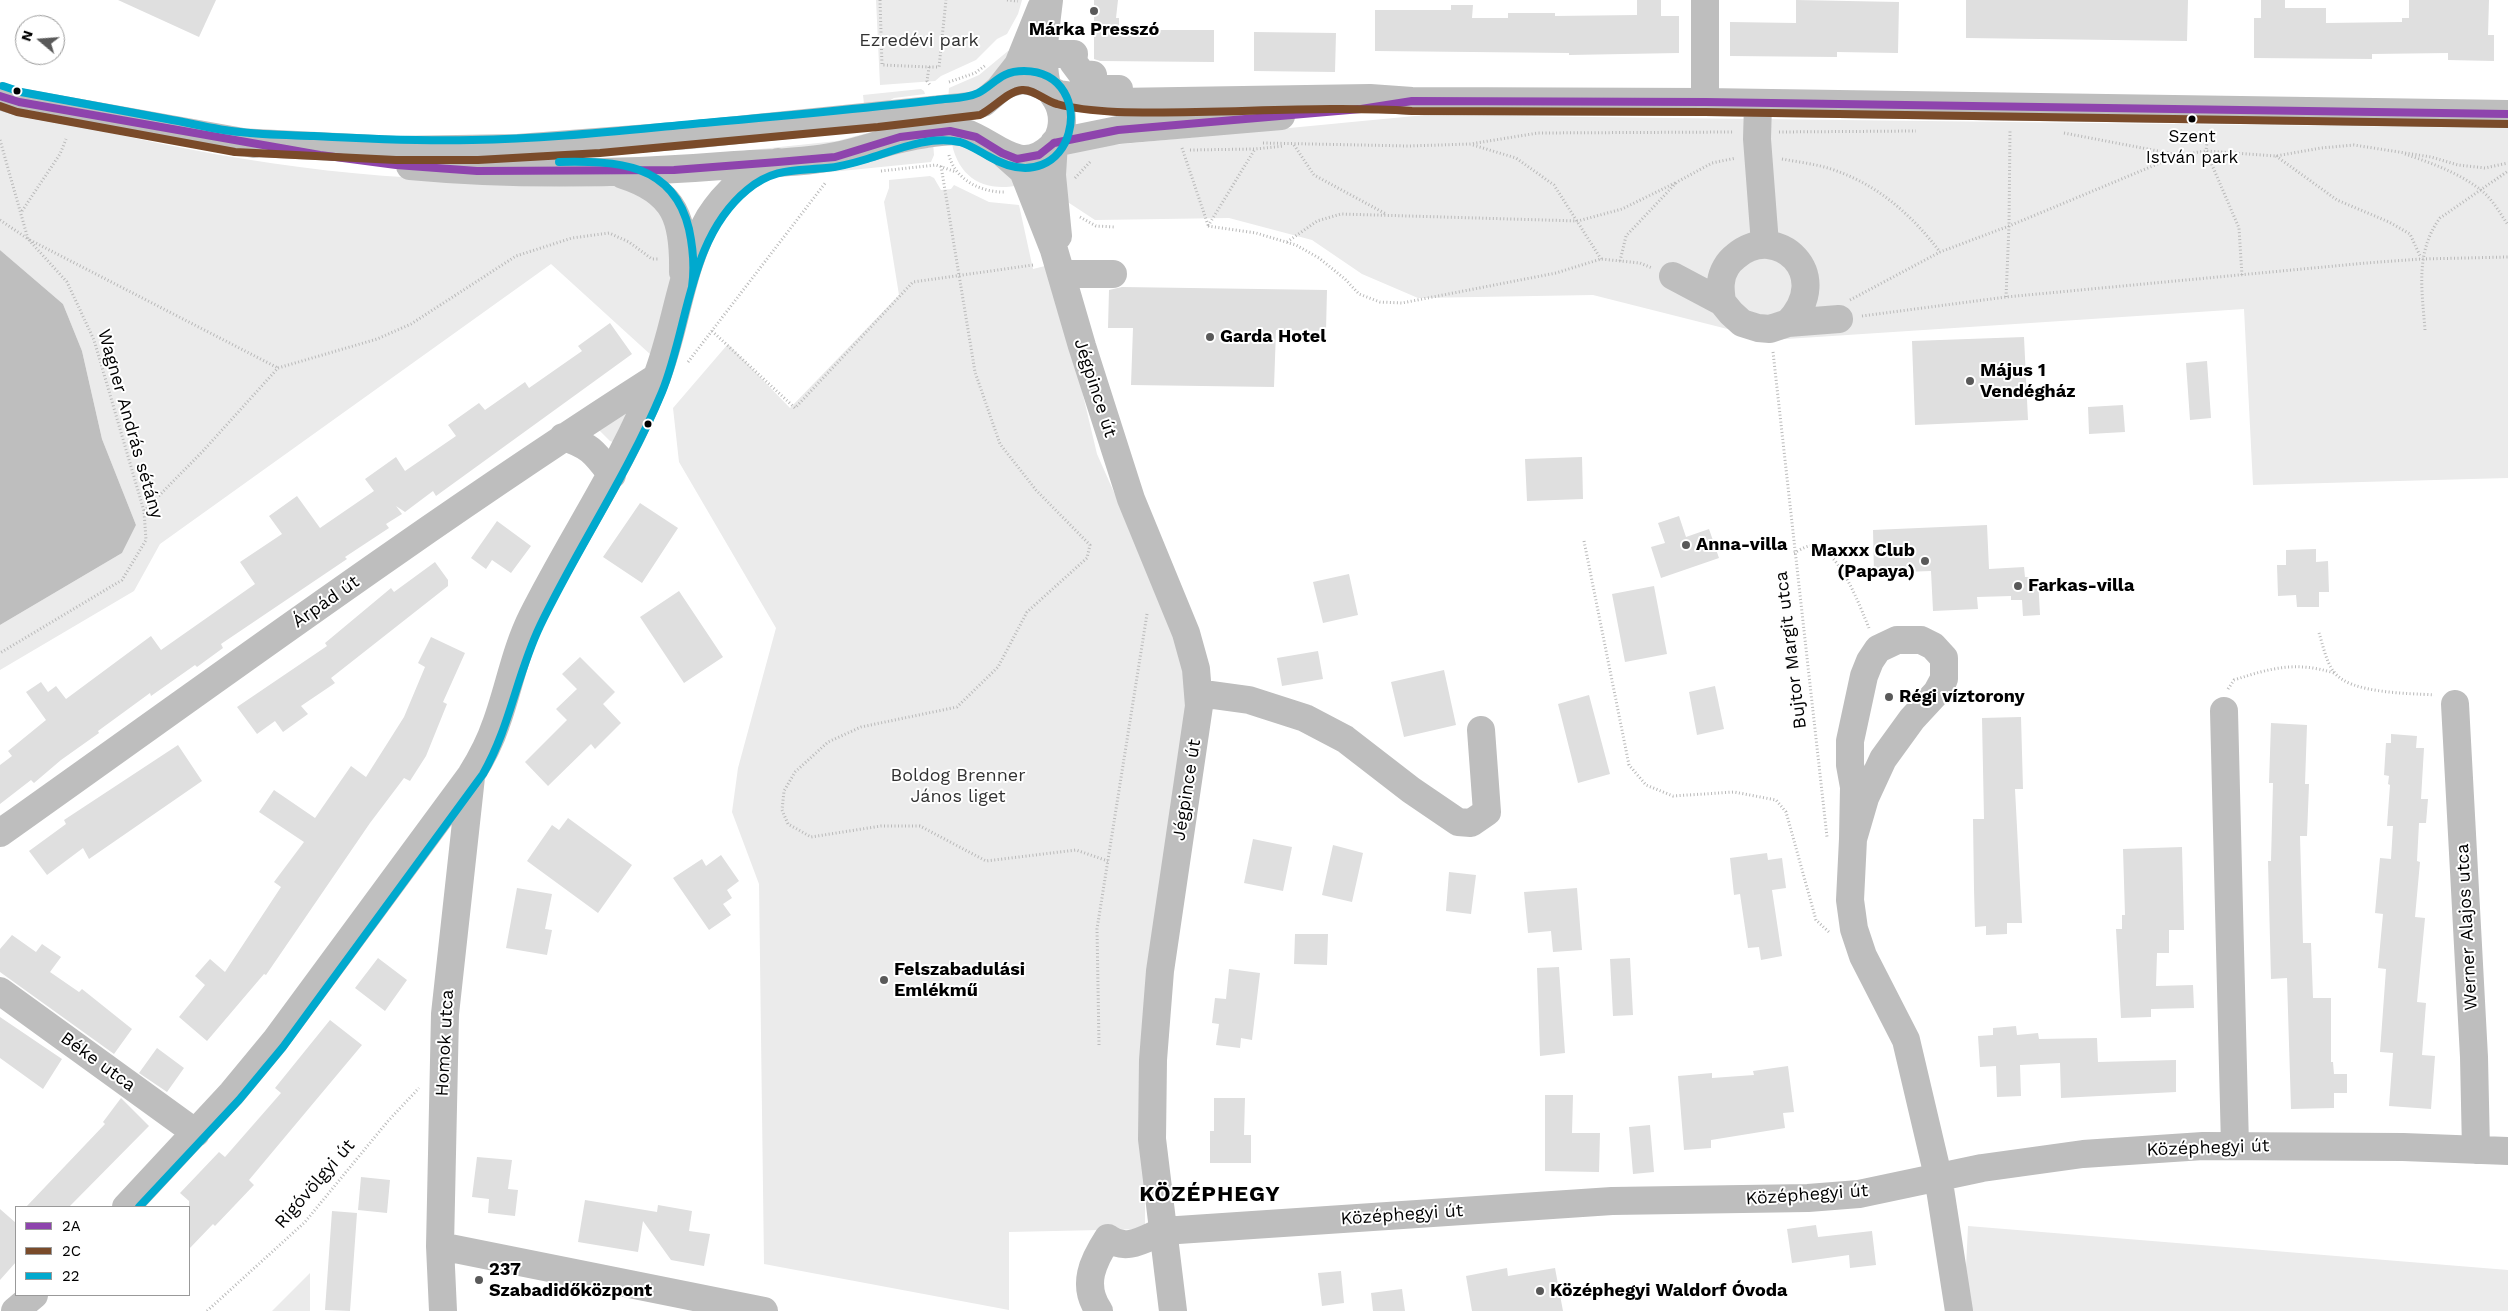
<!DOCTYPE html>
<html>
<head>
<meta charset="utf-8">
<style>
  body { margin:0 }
  #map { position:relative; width:2508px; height:1311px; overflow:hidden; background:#fff; font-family:"Work Sans",sans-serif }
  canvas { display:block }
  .legend { position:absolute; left:15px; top:1206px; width:175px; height:90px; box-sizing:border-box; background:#fff; border:1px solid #999; margin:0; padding:6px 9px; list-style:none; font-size:15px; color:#000 }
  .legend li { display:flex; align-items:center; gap:10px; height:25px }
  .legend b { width:25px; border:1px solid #999 }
  .north { position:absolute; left:15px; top:15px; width:50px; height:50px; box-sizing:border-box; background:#fff; border:1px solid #999; border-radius:50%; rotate:288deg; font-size:14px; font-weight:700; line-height:20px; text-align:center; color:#000 }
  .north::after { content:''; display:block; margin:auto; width:18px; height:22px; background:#595959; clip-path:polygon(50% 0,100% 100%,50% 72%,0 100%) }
</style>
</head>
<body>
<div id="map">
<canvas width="2508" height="1311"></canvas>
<ul class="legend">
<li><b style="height:6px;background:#8e44ad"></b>2A</li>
<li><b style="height:6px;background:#7a4b2a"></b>2C</li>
<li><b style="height:6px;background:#00a9ce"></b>22</li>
</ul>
<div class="north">N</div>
</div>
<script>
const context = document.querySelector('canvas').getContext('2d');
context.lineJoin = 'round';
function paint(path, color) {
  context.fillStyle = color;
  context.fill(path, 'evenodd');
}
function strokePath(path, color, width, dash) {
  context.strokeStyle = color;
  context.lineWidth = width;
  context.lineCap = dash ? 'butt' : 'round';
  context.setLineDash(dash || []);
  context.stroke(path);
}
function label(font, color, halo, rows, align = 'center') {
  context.font = font + ' "Work Sans",sans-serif';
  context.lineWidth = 4;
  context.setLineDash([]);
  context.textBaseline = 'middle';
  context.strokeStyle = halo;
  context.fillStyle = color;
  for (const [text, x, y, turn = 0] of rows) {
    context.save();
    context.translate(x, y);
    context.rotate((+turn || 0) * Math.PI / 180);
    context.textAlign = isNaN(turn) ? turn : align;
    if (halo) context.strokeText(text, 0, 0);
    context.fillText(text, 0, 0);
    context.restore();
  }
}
const green = new Path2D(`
  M876,0H1022L1018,14L1007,34L997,39L976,60L941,76L935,81L880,85Z
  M1008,51L1016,52L982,92L948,100L949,88L979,75Z
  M921,89L924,91L925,94L894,98L885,103L864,104L863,95Z
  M0,105C143,144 290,173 438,179C495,182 551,182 608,183L631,186L669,220L671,282L651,355L551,264L160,544L134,591L0,670V625L122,553L136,525L102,439L82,351L63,304L0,250Z
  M1425,115L2508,128V478L2253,485L2244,309L1771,340L1593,295L1418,298L1362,274L1312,240L1229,218L1095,220L1057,195L1055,157L1091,147Z
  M901,124L831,147L732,152L837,141Z
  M951,139H958L997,165L1020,185C983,193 957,177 951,139Z
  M933,142L934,155L931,162L811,174Z
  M930,176L934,178L941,190L951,189L954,185L989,202L1019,205L1033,269L1045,266L1072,349L1097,454L1176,632L1185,669L1187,718L1145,1094V1229L1009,1232V1310L764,1264L759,884L732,812L738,768L776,628L679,462L673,408L728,344L790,408L899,295L884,202L889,188V180Z
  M632,402L613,442L610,441L598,429Z
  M1968,1226L2508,1270V1311H1964Z
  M310,1273V1311H272Z`);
const water = new Path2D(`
  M0,250L63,304L82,351L102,439L136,525L122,553L0,625Z`);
const building = new Path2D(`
  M118,0H216L199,37Z
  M1094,0H1118L1116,18H1119V30H1214V62L1100,61L1094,59Z
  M1637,0H1661V16H1679V53L1569,55V53L1375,51V10H1451V5H1473L1472,18H1508V13H1555V16L1637,15Z
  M1796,0L1899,2L1898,53L1837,52V57L1730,56V22L1796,23Z
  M1966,0H2188L2187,41L1966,38Z
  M2261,0H2285V8H2326V23L2402,22V18H2409V0H2489L2488,35H2494V61L2448,60V53L2372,54V59L2254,58V18H2261Z
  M1254,32L1336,33L1335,72L1254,71Z
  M1122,287L1327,290L1326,331L1276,330L1274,387L1131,385L1133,328H1108L1109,290Z
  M610,323L632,354L436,496L433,491L405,512L396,506L402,514L386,524L389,528L345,557L347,559L221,644L223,648L197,667L195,665L151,696L150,693L98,731L99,733L61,760L34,783L31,780L0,804V765L12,756L8,751L46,720L26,692L41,682L48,692L56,686L66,699L151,636L161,650L255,584L240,562L282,534L269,516L297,496L320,528L374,491L365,479L396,457L405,471L456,436L448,425L479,403L485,410L525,382L529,388L582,351L578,346Z
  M2024,337L2028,420L1915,425L1912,341Z
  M2207,361L2211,418L2190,420L2186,363Z
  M2123,405L2125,432L2089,434L2088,407Z
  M1582,457L1583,499L1527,501L1525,459Z
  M640,503L678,528L642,583L603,557Z
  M1679,516L1686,537L1709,529L1719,558L1661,578L1651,547L1665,543L1658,523Z
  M497,521L531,546L511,573L492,560L486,569L471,558Z
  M1987,525L1989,569L2024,567L2025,577H2038L2040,615L2023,616L2022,600H2011V596L1977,597L1978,609L1933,611L1931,571L1874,573L1873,530Z
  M2316,549V562L2328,561L2329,592H2319V607H2297L2296,595L2278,596L2277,565H2286V550Z
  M435,562L448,580V586L331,678L335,683L301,706L308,714L283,732L275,721L257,734L237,707L327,646L325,643L391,588L394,592Z
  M1349,574L1358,615L1323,623L1313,582Z
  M1654,586L1667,654L1625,662L1612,594Z
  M679,591L723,657L684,683L640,617Z
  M431,637L465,653L443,702L447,704L426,756L410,781L404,778L370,823L266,975L264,974L207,1041L179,1017L205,985L195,976L210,959L225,972L281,887L274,882L304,842L259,812L274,790L315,818L351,766L366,777L404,717L425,667L418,663Z
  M1318,651L1323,679L1282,686L1277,658Z
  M580,657L615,692L603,704L621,723L595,749L591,744L548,786L525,762L567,720L556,709L577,689L562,674Z
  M1444,670L1456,725L1404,737L1391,682Z
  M1715,686L1724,729L1697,735L1689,692Z
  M1589,695L1610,774L1578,783L1558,704Z
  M2021,717L2023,789H2015L2022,923H2007V934L1986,935V926L1975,927L1974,889L1973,819H1984L1982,718Z
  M2271,723L2307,725L2305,784H2309L2307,836H2300L2303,943H2311L2313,998H2331V1062H2333L2334,1074H2347V1093H2334V1108L2291,1109L2287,978L2271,979L2268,861H2271L2273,783H2269Z
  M2391,734L2417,736L2416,748H2424L2421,799H2428L2426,823H2419L2417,861L2420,862L2415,917L2425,918L2417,1002L2426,1003L2422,1055L2435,1056L2431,1109L2389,1106L2393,1053L2380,1052L2386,969L2378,968L2383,914L2375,913L2380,858L2391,859L2393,826H2387L2390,785L2388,784L2389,776L2384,775L2386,743H2391Z
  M178,745L202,781L89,859L83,848L47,875L29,851L66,824L64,820Z
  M568,818L632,865L598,913L527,861L552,825L559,830Z
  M1253,839L1292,847L1283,891L1244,883Z
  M1333,845L1363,853L1352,902L1322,895Z
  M2182,847L2184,930H2169V953H2157L2156,986L2193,985L2194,1008L2151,1009V1017L2121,1018L2116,929H2122V915H2125L2123,849Z
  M1767,853L1768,860L1782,858L1786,888L1772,890L1782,956L1761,960L1759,947L1748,948L1740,894L1734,895L1730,858Z
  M721,855L739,881L727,890L732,898L723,904L731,915L709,930L673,878L702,859L706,866Z
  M1449,872L1476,875L1471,914L1446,911Z
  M517,888L552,894L545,929L552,930L547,955L506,948Z
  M1577,888L1582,950L1553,952L1551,931L1528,933L1524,892Z
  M1295,934H1328L1327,965L1294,964Z
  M12,935L36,952L42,944L61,957L50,972L79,992L82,989L132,1029L114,1054L0,972V949Z
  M378,958L407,980L385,1011L355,988Z
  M1630,958L1633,1015L1613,1016L1610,959Z
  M1559,967L1565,1053L1540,1056L1537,968Z
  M1229,969L1260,973L1252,1040L1241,1038L1240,1048L1216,1045L1219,1024L1212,1023L1215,998L1226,999Z
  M0,1017L62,1059L43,1089L0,1058Z
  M330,1020L362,1045L249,1180L254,1185L215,1226L213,1224L189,1249V1201L180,1193L219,1152L225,1157L281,1093L275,1088Z
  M2016,1026L2017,1035L2038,1033L2039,1039L2097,1038L2098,1062L2176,1060V1092L2061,1098L2060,1063L2020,1065L2021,1096L1997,1097L1996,1066L1980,1067L1978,1036L1993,1035V1028Z
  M157,1048L184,1068L167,1092L139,1073Z
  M1788,1066L1794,1112L1783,1113L1785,1128L1711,1140V1148L1684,1150L1678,1076L1712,1073V1078L1754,1075L1753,1071Z
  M1545,1095H1573L1572,1133H1600L1599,1172L1545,1171Z
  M121,1098L149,1126L69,1207H26L105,1124L103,1122Z
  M1214,1098H1245L1244,1135H1251V1163H1210V1131H1214Z
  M1650,1125L1654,1172L1633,1174L1629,1127Z
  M477,1157L512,1160L508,1189L518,1190L515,1216L488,1213L489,1199L472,1197Z
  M361,1177L390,1180L387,1213L358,1210Z
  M585,1200L657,1212L658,1205L692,1211L689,1231L710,1234L704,1266L671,1260L643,1221L638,1252L578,1242Z
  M0,1209L16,1223V1262L0,1280Z
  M332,1211L357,1213L350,1311L325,1310Z
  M1816,1225L1818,1237L1872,1231L1876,1265L1850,1268L1849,1255L1792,1263L1787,1229Z
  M1507,1268L1508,1276L1555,1268L1563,1311H1472L1466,1276Z
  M1341,1271L1344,1303L1322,1306L1318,1273Z
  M1402,1289L1405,1311H1373L1371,1293Z`);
const path = new Path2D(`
  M880,0L882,65L929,67L927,81L930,85
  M1007,0L1018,1
  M929,67H939L946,0
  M949,82L975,73L986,65
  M1779,132L1916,131
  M2064,133L2179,155
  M2208,134L2206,151L2239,228L2242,276
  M0,140L28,239L278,368
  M1263,143L1409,146L1470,144L1538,133L1733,132
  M1294,145L1314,175L1386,214
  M1473,145L1516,158L1554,185L1601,259
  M1182,148L1208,225
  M1190,150L1255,149L1284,146
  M2405,154C2431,163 2460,173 2482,191C2493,200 2500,213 2508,225
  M949,155C955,180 982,193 1006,192
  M2276,156L2337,200L2389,222L2410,234L2421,258
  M1782,159C1798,162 1816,164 1831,169C1877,184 1911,214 1940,252
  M941,166L975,372L1000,444L1036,490L1090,545L1087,558L1027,612L998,667L957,707L861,727L828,742L795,772L784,791L782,810L788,824L811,837L881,826H920L986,861L1076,850L1108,861
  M881,171L936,165L956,172
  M1075,178L1091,161
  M22,211L60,154L66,139
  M1080,217L1096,226L1115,227
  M0,220L28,239L67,282L94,340L144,511L146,540L122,580L0,653
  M1208,226L1256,233L1296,245L1319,258L1345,279L1359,294L1380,302L1402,303L1556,273L1601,259L1640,263L1652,268
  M1208,226L1255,149
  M1287,242L1317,221L1341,214L1578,221L1622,209L1677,182
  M1620,261L1626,236L1677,182L1712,163L1736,158
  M2006,297L2009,226L2010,130
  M1850,300L1940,252L2009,226L2179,155L2206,151L2276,156L2321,148L2354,145L2431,157L2458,165L2485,168L2508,163
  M1862,316L2006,297L2366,263L2421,259L2508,257
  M2425,330C2422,290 2415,252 2440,218L2508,171
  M712,331L795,408L913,282L1033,265
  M1773,352L1827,837
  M688,362L826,182
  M144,511L203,451L278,368L377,339L411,324L516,256L572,238L609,233L629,242L652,259H659
  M1584,541L1629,765L1646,785L1673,796L1734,792L1776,800L1786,812L1816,920L1830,933
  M1794,553C1798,551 1804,547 1809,546C1837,542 1860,607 1869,628
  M2319,633C2323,645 2326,662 2334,672C2350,694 2409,693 2434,695
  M2228,689L2234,680C2271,668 2296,661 2334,673
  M1099,1045L1097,929L1147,614
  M207,1311L305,1222L388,1121L419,1088`);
const minor = new Path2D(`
  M1058,54H1074L1073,62L1082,74L1093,75L1092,89H1119
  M1000,88L1018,65L1041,8
  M0,96L19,102L254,144
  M1705,102V0
  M1758,104L1757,139L1765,244
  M237,142L396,150L518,148L689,135L971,106L983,103L1004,85L1021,80L1034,82L1059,94L1116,102L1370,98L1412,101L1705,102L2508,114
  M1054,143L1118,130L1281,116
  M1054,143L1052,175L1058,236
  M1005,155L1023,171L1054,250L1082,346L1131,499L1186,633L1196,669L1199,706L1160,971L1153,1060L1152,1139L1173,1311
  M410,166C518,176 627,174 735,165C768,163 803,163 836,156C867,150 893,138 926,134C938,132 951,130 963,132C993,140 1019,178 1051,147C1064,135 1065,114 1056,99C1052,93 1048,88 1046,81C1041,56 1046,25 1049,0
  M623,175C676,192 684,220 683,272
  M1063,274H1113
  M1673,276L1722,302L1731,313L1742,323L1758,328L1770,329L1788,323L1839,319
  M1722,302C1721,295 1720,288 1721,282C1722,272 1728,262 1736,256C1777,221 1835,275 1788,323
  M563,437C590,445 595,453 612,475
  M1198,693L1249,700L1305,718L1345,739L1411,790L1458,822L1471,823L1487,812L1481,730
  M2455,704L2474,1057L2476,1150
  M2224,711L2235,1146
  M0,833C217,679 432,521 657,377
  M1853,839L1854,787L1850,765V741L1864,676L1870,661L1878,649L1897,640H1921L1933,646L1944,658V679L1937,692L1912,719L1883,759L1865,798L1853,839L1850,900L1854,929L1863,956L1906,1040L1938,1176L1959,1311
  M0,991L196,1133
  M126,1207L232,1093L275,1041L471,775C481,759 490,742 496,724C509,689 515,651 532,617C572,537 624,463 656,379C677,326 680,268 709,218C724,194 750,169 778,162
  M440,1246L764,1311
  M15,1311L34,1295
  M443,1311L440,1246L445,1014L471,777
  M1099,1311C1081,1285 1093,1261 1108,1238C1126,1252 1144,1239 1163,1231L1612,1201L1808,1198L1859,1194L1982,1168L2083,1154L2203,1146L2403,1147L2508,1151`);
const bus1 = new Path2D(`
  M0,96L19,102L320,155L396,165L477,171L674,170L778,162L835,157L900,137L950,131L976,137L1002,153L1017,159L1039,155L1054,143
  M1054,143L1118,130L1361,109L1412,101L1705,102L2508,114`);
const bus2 = new Path2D(`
  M0,106L17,112L235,152L396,160H478L600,153L878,127L980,115C994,108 1008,91 1022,90C1034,89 1045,101 1057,104C1075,109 1098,111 1117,112C1215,115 1314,105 1412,111L1705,112L2508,124`);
const bus3 = new Path2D(`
  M3,86L21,92C70,101 119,110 167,119C191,123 216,130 240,132C264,135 289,135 314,136C367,139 419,141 472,140C550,139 627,130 704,123C782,116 859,109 936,100C949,98 966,99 978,93C995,84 1000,71 1024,71C1103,72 1076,208 988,156C979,151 970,145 960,142C929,135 896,150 867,159C854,163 840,167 826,168C794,171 773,168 747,190C688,239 689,326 662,392C628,474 578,547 540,626C517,674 510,727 483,774L283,1047L239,1100L139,1207
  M559,162C616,161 673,162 689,229C693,248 695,267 692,287`);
const markers = [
  [1094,11,5,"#595959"],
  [17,91,4.5,"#000"],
  [2192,119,4.5,"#000"],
  [1210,337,5,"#595959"],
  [1970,381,5,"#595959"],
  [648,424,4.5,"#000"],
  [1686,545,5,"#595959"],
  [1925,561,5,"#595959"],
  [2018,586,5,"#595959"],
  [1889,697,5,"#595959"],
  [884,980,5,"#595959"],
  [479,1280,5,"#595959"],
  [1540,1291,5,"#595959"]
];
const busNames = [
  ["Szent",2192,137],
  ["István park",2192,158]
];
const poiNames = [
  ["Márka Presszó",1094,30,"center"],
  ["Garda Hotel",1220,337],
  ["Május 1",1980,371],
  ["Vendégház",1980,392],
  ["Anna-villa",1696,545],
  ["Maxxx Club",1915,551,"right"],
  ["(Papaya)",1915,572,"right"],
  ["Farkas-villa",2028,586],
  ["Régi víztorony",1899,697],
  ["Felszabadulási",894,970],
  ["Emlékmű",894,991],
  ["237",489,1270],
  ["Szabadidőközpont",489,1291],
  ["Középhegyi Waldorf Óvoda",1550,1291]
];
const parkNames = [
  ["Ezredévi park",919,41],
  ["Boldog Brenner",958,776],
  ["János liget",958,797]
];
const streetNames = [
  ["Jégpince út",1095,388,72],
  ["Wagner András sétány",130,424,74],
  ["Árpád út",326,602,-35],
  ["Bujtor Margit utca",1791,650,-97],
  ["Jégpince út",1187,790,-81],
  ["Werner Alajos utca",2467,927,-93],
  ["Homok utca",445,1043,-87],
  ["Béke utca",98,1062,36],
  ["Középhegyi út",2208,1148,-2],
  ["Rigóvölgyi út",315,1184,-49],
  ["Középhegyi út",1807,1195,-4],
  ["Középhegyi út",1402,1215,-4]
];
const districtNames = [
  ["KÖZÉPHEGY",1210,1195]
];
paint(green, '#ebebeb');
paint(water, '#bebebe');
paint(building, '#dfdfdf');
strokePath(path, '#b9b9b9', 3, [1, 2.5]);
strokePath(minor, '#bebebe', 28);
strokePath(bus1, '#8e44ad', 8);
strokePath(bus2, '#7a4b2a', 8);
strokePath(bus3, '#00a9ce', 8);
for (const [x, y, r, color] of markers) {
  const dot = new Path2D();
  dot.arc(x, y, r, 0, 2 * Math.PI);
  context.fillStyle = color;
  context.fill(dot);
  strokePath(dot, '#fff', 2);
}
label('17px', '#000', '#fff', busNames);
label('bold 18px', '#000', '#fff', poiNames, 'left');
label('18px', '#323232', '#fff', parkNames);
label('18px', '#000', '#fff', streetNames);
context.letterSpacing = '1px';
label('bold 22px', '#000', '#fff', districtNames);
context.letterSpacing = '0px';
</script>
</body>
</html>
